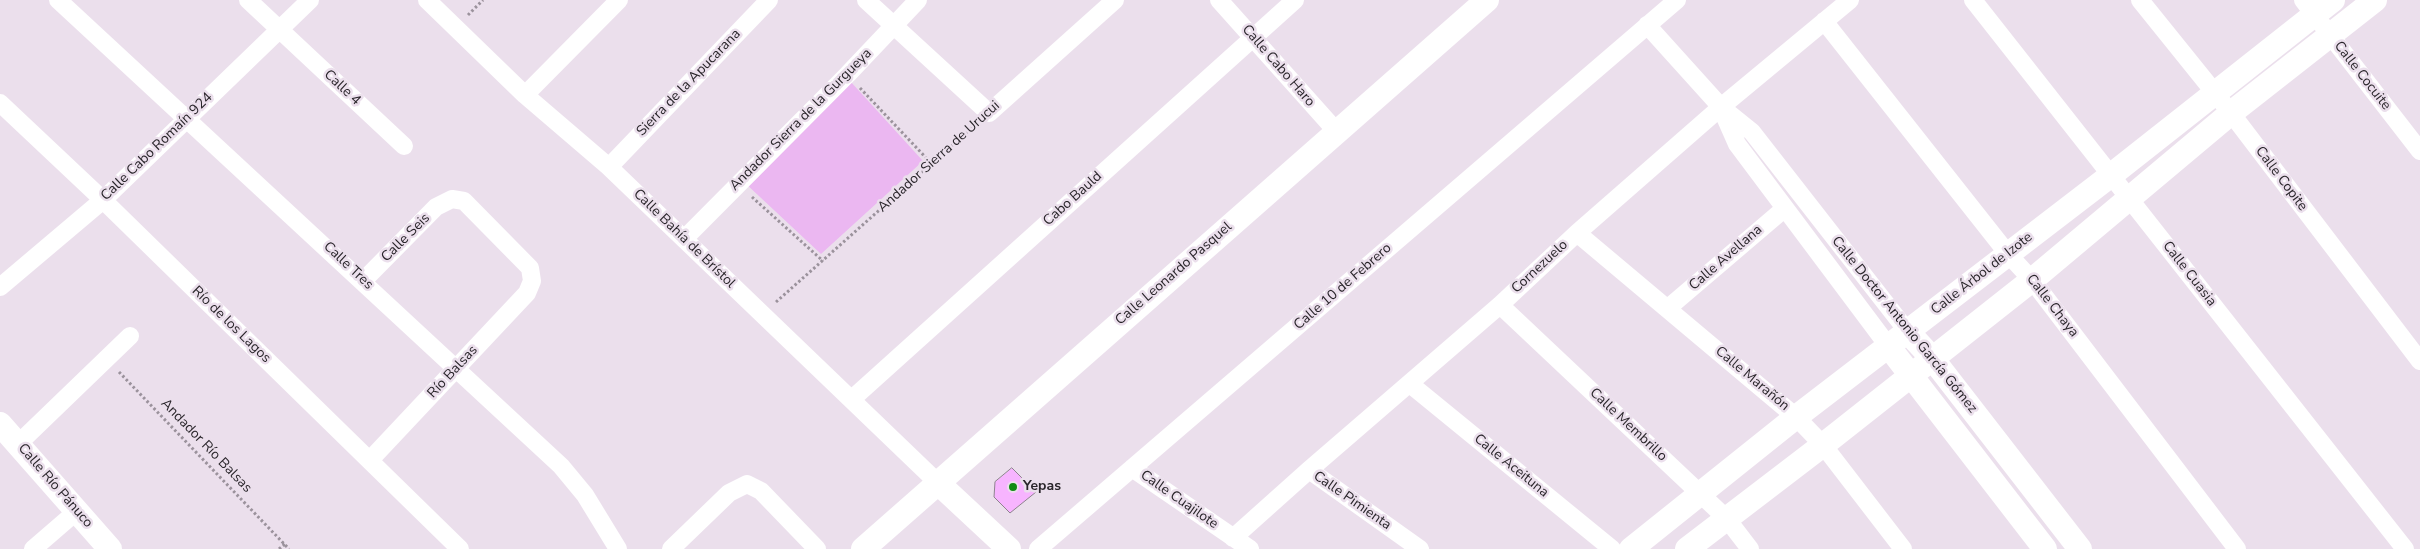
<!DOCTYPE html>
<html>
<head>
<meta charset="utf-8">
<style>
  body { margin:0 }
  canvas { display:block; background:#ebdfec }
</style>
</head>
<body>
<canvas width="2420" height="549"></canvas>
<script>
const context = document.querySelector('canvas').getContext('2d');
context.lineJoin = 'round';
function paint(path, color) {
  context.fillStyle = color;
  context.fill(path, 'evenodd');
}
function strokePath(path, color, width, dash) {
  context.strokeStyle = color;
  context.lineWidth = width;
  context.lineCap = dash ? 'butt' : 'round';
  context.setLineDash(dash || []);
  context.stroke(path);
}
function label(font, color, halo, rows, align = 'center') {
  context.font = font + ' "Nunito Sans",sans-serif';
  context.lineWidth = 5;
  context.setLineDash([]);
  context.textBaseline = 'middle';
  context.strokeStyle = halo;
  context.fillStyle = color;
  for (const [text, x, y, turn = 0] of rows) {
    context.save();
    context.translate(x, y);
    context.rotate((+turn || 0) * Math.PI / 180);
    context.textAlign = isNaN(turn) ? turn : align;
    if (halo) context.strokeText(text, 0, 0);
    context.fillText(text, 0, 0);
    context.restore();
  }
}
const green = new Path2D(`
  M850,81L923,161L821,254L745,183Z`);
const building = new Path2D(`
  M1012,468L1036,492L1010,513L994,497L995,482Z`);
const path = new Path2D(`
  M468,15L483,0
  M860,88L931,163
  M752,197L823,261
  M776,302L975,125
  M119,372L289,549
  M279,549L285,544`);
const street = new Path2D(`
  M58,0L561,466L585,495L618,549
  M248,0L404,146
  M427,0L525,95L609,167L937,482
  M866,0L989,113L1115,0
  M1219,0L1337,132
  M1973,0L2405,549
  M2140,0L2231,113L2420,361
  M2303,0L2420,151
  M1824,21L2008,254L2032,280L2237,549
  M1647,25L1721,107L1752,132L1908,332
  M525,95L619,0
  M0,103L103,200L460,549
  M1722,110L1737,144L1889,347
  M609,167L769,0
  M1577,233L1796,417L1823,445L1903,549
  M684,239L848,74L918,0
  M363,281L436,207L452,199L464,201L530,268L532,281L527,293L370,460
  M0,287L103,200L310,0
  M1500,305L1727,519L1750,549
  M1668,308L1784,209
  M1410,384L1612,549
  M852,399L1295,0
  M18,444L130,336
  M1132,468L1250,549
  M1309,470L1420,549
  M1233,538L1309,470L1500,305L1577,233L1721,107L1850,0
  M33,549L77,511
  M671,549L729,493L747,484L761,491L817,549
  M1038,549L1677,0`);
const secondary = new Path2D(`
  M1908,332L1932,358L2080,549
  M1889,347L2045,549
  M0,424L110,549
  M937,482L1009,549
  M863,549L1487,0
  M1631,549L1796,417L2110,176L2333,0
  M1687,549L1823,445L2032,280L2231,113L2375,0`);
const markers = [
  [1013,487,5,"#108b13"]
];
const streetNames = [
  ["Calle Cabo Haro",1278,66,49],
  ["Calle Cocuite",2362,76,52],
  ["Sierra de la Apucarana",689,83,-46],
  ["Calle 4",342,88,43],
  ["Andador Sierra de la Gurgueya",801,120,-45],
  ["Calle Cabo Romaín 924",157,147,-44],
  ["Andador Sierra de Urucui",939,157,-42],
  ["Calle Copite",2281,179,53],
  ["Cabo Bauld",1073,199,-42],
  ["Calle Seis",406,238,-45],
  ["Calle Bahía de Brístol",684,239,44],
  ["Calle Avellana",1726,258,-41],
  ["Calle Tres",348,266,43],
  ["Cornezuelo",1540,267,-43],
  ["Calle Leonardo Pasquel",1174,274,-41],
  ["Calle Árbol de Izote",1982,274,-38],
  ["Calle Cuasia",2189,274,52],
  ["Calle 10 de Febrero",1343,287,-41],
  ["Calle Chaya",2052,306,52],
  ["Río de los Lagos",231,325,44],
  ["Calle Doctor Antonio García Gómez",1904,325,51],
  ["Río Balsas",453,372,-47],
  ["Calle Marañón",1752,379,40],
  ["Calle Membrillo",1628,425,43],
  ["Andador Río Balsas",206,446,46],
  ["Calle Aceituna",1511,466,39],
  ["Calle Río Pánuco",55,486,49],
  ["Calle Cuajilote",1179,500,35],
  ["Calle Pimienta",1352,501,35]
];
const poiNames = [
  ["Yepas",1023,487]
];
paint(green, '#ebb7f1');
paint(building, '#f7b4ff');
strokePath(building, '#8e838f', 1);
strokePath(path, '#9b929c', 3, [2.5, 2.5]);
strokePath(street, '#fff', 18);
strokePath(secondary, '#fff', 24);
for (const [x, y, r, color] of markers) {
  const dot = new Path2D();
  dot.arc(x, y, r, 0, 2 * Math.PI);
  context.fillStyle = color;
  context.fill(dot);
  strokePath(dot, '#ebdfec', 2);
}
label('14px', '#29252a', '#ebdfec', streetNames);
label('bold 14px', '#29252a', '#ebdfec', poiNames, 'left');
</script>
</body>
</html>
